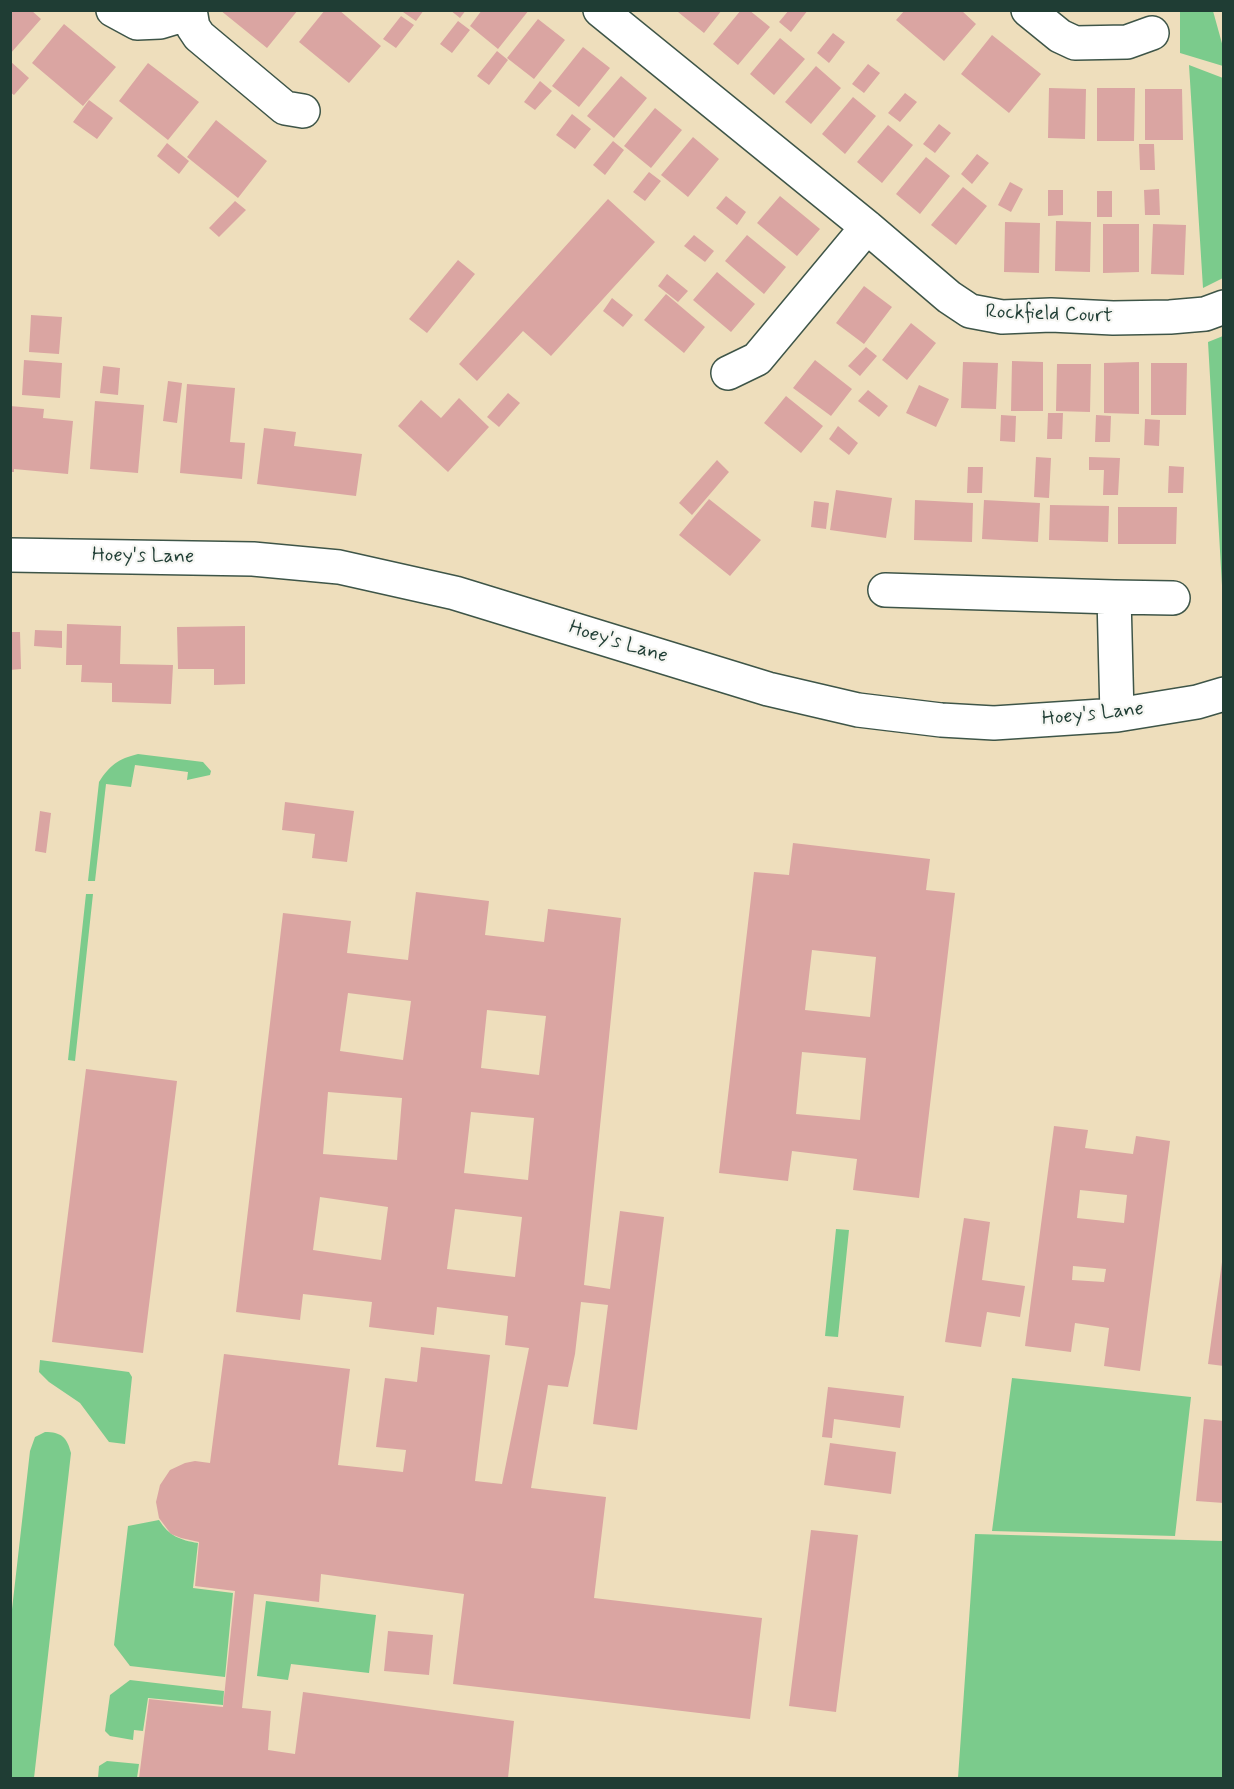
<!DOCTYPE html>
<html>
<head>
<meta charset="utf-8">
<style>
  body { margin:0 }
  #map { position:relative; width:1234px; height:1789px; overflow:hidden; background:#eedebc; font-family:Mynerve,sans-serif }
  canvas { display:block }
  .frame { position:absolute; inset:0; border:12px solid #1f3d34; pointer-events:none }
</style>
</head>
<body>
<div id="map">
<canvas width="1234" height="1789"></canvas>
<div class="frame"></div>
</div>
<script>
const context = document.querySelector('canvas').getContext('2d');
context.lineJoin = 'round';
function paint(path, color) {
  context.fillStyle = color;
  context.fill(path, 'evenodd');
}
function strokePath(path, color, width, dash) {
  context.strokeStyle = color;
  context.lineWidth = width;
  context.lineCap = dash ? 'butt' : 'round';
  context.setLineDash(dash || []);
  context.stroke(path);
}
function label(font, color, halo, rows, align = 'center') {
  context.font = font + ' Mynerve,sans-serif';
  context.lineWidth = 4.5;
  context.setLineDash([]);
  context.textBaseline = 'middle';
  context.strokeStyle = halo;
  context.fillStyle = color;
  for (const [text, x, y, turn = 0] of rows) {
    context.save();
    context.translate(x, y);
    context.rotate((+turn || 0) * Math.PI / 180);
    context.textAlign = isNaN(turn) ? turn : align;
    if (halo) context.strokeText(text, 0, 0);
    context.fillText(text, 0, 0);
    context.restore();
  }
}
const green = new Path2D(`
  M1180,11H1213L1223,47V66L1180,53Z
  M1189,65L1223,78V278L1203,288Z
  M1223,336V603L1208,342Z
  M138,754L203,762L211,771L210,775L187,780L188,772L135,765L131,787L106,784L95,881H88L99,782C110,765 118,759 138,754Z
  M86,894H93L75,1061L68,1060Z
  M836,1229L849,1230L838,1337L825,1336Z
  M40,1360L129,1372L132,1377L125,1444L109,1442L80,1403L49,1382L39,1372Z
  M1012,1378L1191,1397L1175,1536L992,1531Z
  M45,1432C61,1432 67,1437 71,1453L34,1778H11V1618L30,1451L35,1437Z
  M159,1520C169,1536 180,1540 198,1543L193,1588L233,1593L225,1677L130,1666L114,1645L128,1526Z
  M975,1534L1223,1541V1778H958Z
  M266,1601L376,1615L369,1673L291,1664L288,1680L257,1676Z
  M130,1680L224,1691L223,1705L148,1698L143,1731L134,1730L133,1740L110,1736L105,1731L110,1695Z
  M107,1761L139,1764L137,1778H98L99,1766Z`);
const building = new Path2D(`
  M10,10H31L41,19L10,54Z
  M220,10H298L267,48Z
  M325,10H339L381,46L349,83L299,42Z
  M404,10H424L416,21L403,12Z
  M450,10H466L460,18Z
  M482,10H529L498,49L470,26Z
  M679,10H722L704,33L678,12Z
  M741,10H749L770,27L738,65L713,44Z
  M789,10H808L791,32L779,22Z
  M905,10H961L976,24L944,61L896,20Z
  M401,16L414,25L396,48L383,39Z
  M538,19L565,40L534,79L507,58Z
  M458,21L470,30L452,53L440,44Z
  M64,24L116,67L83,106L32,63Z
  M833,33L845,42L829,63L817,53Z
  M992,35L1041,74L1009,113L961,74Z
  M780,38L805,59L774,95L750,74Z
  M583,47L610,68L579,107L552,86Z
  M497,51L508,60L489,85L477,76Z
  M10,61L29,78L14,95L10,92Z
  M148,63L199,102L168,140L119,101Z
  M868,64L880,73L864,93L852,84Z
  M816,66L841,88L811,124L785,102Z
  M621,76L647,98L614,138L587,116Z
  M540,81L552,91L535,110L524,102Z
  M1049,88L1086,89L1085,139L1048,138Z
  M1097,88H1135L1134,141H1097Z
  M1145,89H1182L1183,140H1145Z
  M905,93L917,102L900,122L888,113Z
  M853,97L876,116L845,154L822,134Z
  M89,100L113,118L97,139L73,122Z
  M655,108L682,130L651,168L624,146Z
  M572,114L591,129L575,149L556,135Z
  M216,120L267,161L238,198L187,157Z
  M939,124L951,133L935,153L923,144Z
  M888,125L913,145L882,183L857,162Z
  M693,137L719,159L688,197L661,175Z
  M613,141L624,150L605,175L593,165Z
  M167,143L189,161L179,174L157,156Z
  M1139,144H1154L1155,170H1140Z
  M977,154L989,163L972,184L961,174Z
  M926,157L950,176L920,214L896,194Z
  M649,172L661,181L645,201L633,192Z
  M1010,182L1023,189L1011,212L998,205Z
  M963,187L987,206L956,245L931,225Z
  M1159,189L1160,215H1145L1144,190Z
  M1048,190H1063V215L1048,216Z
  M1097,191H1112V217H1097Z
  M726,196L746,212L737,225L716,208Z
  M780,196L820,229L797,256L757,223Z
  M608,199L655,242L551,356L523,331L477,381L459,364Z
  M235,201L246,210L219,237L209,228Z
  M1056,221L1091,222L1090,272L1055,271Z
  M1005,222L1040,223L1039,273L1004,272Z
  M1103,224H1139V272L1103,273Z
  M1153,224L1186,225L1184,275L1151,274Z
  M694,235L714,251L705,262L684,246Z
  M747,235L786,267L764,294L725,261Z
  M458,260L475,274L427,333L409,319Z
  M717,272L755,304L731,332L693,300Z
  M667,274L688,291L678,302L658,286Z
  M864,286L892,307L864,344L836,323Z
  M666,294L705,327L684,353L644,320Z
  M612,298L633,315L623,327L603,311Z
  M31,315L62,317L59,354L29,352Z
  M911,323L936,343L907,380L882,360Z
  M866,347L877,356L860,376L848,366Z
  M24,360L62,363L60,398L22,395Z
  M815,360L852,389L831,416L793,388Z
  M1012,361L1043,362V411H1011Z
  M963,362L998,363L996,409L961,408Z
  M1139,362V414L1104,413V363Z
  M1151,363H1187L1186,415H1151Z
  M1057,364H1091L1090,412L1056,411Z
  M103,366L120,368L118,395L100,393Z
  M168,381L182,383L177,423L163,421Z
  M187,384L235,388L230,442L245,443L242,479L180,473Z
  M919,385L949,399L936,427L906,413Z
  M868,390L888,406L879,417L858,401Z
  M508,393L520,403L499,427L487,417Z
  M786,396L823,426L801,453L764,423Z
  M459,398L489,427L448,472L398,426L421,400L441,418Z
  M95,401L144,405L138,473L90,469Z
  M10,406L44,409L43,418L73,421L68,474L14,469V472H10Z
  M1048,413H1063L1062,439H1047Z
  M1001,415L1016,416L1015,442L1000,441Z
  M1096,415L1111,416L1110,442H1095Z
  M1145,419L1160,420L1159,446L1144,445Z
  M838,426L858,443L849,455L829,439Z
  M264,428L296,432L294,446L362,454L356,496L257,484Z
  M1036,457L1051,458L1049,498L1034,497Z
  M1089,457L1120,458L1118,495H1103L1104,470H1089Z
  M717,460L729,472L692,515L679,503Z
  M1169,466L1184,467L1183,493H1168Z
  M968,467H983L982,493H967Z
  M836,490L892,498L886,538L830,530Z
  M709,499L761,540L730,576L679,535Z
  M915,500L973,503L972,542L914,540Z
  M984,500L1040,503L1038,542L982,539Z
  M814,501L829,503L826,529L811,527Z
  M1050,505L1109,506L1108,542L1049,540Z
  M1118,507H1177L1176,544H1118Z
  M67,624L121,626L120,664L173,665L171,704L112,702V683L81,682L82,665H66Z
  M245,626V684L214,685V669H178L177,627Z
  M35,630L62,631V648L34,646Z
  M10,632H20L21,669L10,670Z
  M285,802L354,811L347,862L312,858L315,834L282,830Z
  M40,811L51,813L46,853L35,851Z
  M793,843L930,859L926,890L955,893L919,1198L853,1190L857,1159L792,1151L788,1181L719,1173L754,872L789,875ZM812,950L876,957L870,1017L805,1010ZM802,1052L866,1058L860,1120L796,1114Z
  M416,892L489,901L485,935L544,942L548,909L621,918L584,1285L610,1289L620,1211L664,1217L637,1430L593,1424L608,1305L581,1302L575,1354L568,1387L548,1385L531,1488L606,1497L594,1598L762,1618L750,1719L453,1684L464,1594L321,1574L319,1602L254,1594L242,1708L271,1711L268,1750L295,1754L303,1692L514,1721L508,1778H139L149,1699L223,1707L235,1591L195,1586L199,1542L181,1538L171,1534L159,1518L156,1502L160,1485L170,1470L185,1463L195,1461L210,1463L224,1354L350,1369L338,1465L403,1472L406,1450L376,1447L385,1378L417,1382L421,1347L490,1355L475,1481L502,1484L529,1348L505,1345L508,1316L437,1307L434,1335L369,1327L372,1302L303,1294L300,1320L236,1312L283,913L351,921L347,953L408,960ZM348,993L411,1001L403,1060L340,1051ZM487,1010L546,1016L539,1075L481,1068ZM328,1092L402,1098L397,1160L323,1154ZM471,1112L534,1118L528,1180L464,1173ZM320,1197L388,1207L381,1260L313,1250ZM455,1209L522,1217L515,1277L447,1269Z
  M86,1069L177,1081L143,1353L52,1342Z
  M1054,1126L1088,1130L1085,1148L1133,1154L1136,1136L1170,1141L1140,1371L1104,1366L1109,1328L1075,1323L1071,1352L1025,1346ZM1080,1190L1127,1195L1124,1223L1077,1218ZM1073,1266L1106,1269L1104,1282L1072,1280Z
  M964,1218L990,1222L982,1280L1025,1286L1020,1317L987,1312L981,1347L945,1342Z
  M1222,1262H1224V1366L1208,1364Z
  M828,1387L904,1396L900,1428L834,1419L832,1438L822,1437Z
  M1204,1419L1224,1421V1503L1196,1501Z
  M830,1443L896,1452L891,1494L824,1485Z
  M811,1530L858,1535L836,1712L789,1706Z
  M388,1631L433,1635L429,1675L384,1671Z`);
const minor = new Path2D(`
  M113,10L137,23L160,22L190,13
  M190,10L193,27L199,36L285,108L303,111
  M600,10L867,227L949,297L970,311L1002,317L1051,315L1113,318L1170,317L1205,314L1224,307
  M1028,10L1060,36L1075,43L1127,42L1152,33
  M728,373L757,359L867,227
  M10,555L253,559L339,567L455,593L768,689L858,710L941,720L994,723L1117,715L1197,702L1224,694
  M885,590L1114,597L1173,598
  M1114,597L1117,715`);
const streetNames = [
  ["Rockfield Court",1049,315,2],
  ["Hoey's Lane",143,557,1],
  ["Hoey's Lane",618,643,17],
  ["Hoey's Lane",1093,715,-6]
];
paint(green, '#7bcb8c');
paint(building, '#daa5a2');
strokePath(minor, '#3e5548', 36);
strokePath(minor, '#fff', 33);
label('20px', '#1f3d34', '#f6f6f2', streetNames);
</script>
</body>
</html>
